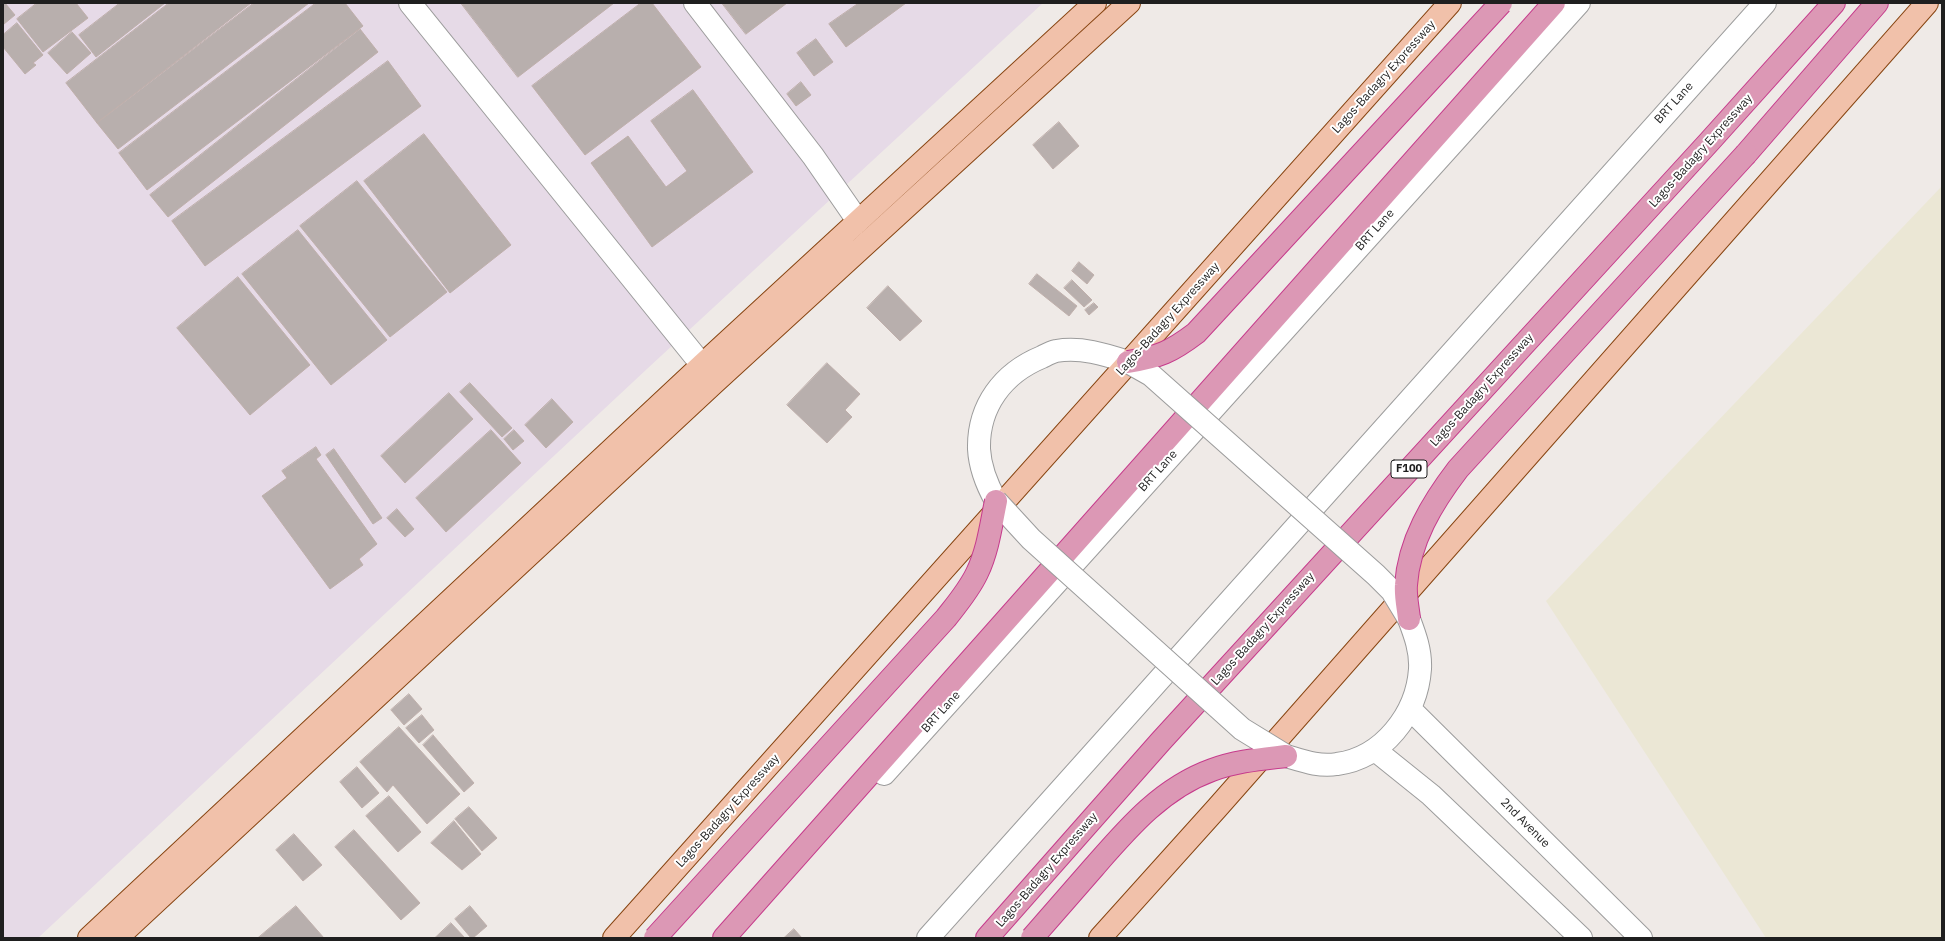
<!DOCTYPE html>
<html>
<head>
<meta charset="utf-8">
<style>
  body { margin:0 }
  #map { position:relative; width:1945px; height:941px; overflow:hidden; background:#efeae7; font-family:"IBM Plex Sans",sans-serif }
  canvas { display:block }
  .frame { position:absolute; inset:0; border:4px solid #1f1f1f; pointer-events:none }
</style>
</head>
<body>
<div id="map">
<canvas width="1945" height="941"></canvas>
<div class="frame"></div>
</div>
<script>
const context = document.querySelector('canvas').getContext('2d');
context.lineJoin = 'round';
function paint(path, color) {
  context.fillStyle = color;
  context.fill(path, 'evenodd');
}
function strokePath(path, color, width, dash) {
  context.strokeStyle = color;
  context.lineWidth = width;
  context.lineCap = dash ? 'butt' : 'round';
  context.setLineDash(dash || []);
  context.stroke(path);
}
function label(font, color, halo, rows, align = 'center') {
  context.font = font + ' "IBM Plex Sans",sans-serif';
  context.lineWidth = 4;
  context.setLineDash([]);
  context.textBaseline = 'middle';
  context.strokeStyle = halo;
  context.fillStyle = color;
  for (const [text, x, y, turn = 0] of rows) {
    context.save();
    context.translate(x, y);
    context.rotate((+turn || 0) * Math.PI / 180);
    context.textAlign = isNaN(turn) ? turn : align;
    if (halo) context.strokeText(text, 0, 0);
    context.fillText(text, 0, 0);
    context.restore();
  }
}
const industrial = new Path2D(`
  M3,3H1043L648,368L38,938H3Z`);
const farmland = new Path2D(`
  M1942,186V938H1766L1546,601Z`);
const building = new Path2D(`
  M3,3H5L15,15L4,24Z
  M37,3H76L88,18L43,52L17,19Z
  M120,3H165L96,57L79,35Z
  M169,3H251L97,123L66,83Z
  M254,3H309L118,149L97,123Z
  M316,3H345L363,26L147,190L119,153Z
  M461,3H614L518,77Z
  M641,3H652L701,67L585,155L532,86Z
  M722,3H787L746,34Z
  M859,3H906L846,47L829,24Z
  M17,23L43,55L33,63L36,65L25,74L3,47V35Z
  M360,29L378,52L168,217L150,195Z
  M72,32L91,53L67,74L48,53Z
  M816,39L833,62L814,76L797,53Z
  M388,61L421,106L205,266L172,221Z
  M801,82L811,95L796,106L787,94Z
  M693,90L753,172L652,247L591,163L628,136L666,187L687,171L651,121Z
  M1059,122L1079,146L1053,169L1033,145Z
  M424,134L511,245L450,293L364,181Z
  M357,181L447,292L390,337L300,226Z
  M298,230L387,340L331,385L242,274Z
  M1079,262L1094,275L1087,284L1072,271Z
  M1037,274L1077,306L1069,316L1029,284Z
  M238,277L310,365L250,415L177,328Z
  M1072,280L1092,300L1084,307L1064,288Z
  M888,286L922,321L900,341L867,308Z
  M1094,303L1098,307L1089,315L1085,310Z
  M827,363L860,394L845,410L852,417L827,443L787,405Z
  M470,383L512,428L502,437L460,392Z
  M449,393L473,419L405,483L381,456Z
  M552,399L573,422L546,448L525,425Z
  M491,430L521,463L446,532L416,498Z
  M514,430L524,441L513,450L504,439Z
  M316,447L321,455L316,459L377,544L359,559L363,565L330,589L262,496L287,478L282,471Z
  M334,449L382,518L373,524L326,455Z
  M397,509L414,529L405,537L387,518Z
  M409,694L422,709L404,725L391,710Z
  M422,715L434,730L419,743L406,728Z
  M399,727L460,794L427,824L393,785L387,792L360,762Z
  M433,735L474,783L464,792L423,745Z
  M357,767L379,793L362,808L340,782Z
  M389,796L421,832L398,852L366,816Z
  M469,807L497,838L482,851L455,819Z
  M454,821L481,854L462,870L431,843Z
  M354,830L420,903L401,920L335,847Z
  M294,834L322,865L303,881L276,850Z
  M296,906L324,938H258Z
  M470,906L487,926L473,938H471L455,919Z
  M451,923L465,938H435Z
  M794,929L802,938H784Z`);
const minor = new Path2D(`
  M410,3L702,365
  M695,3L813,156L858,221
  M996,501C987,485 980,468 979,449C978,406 1003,373 1042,357C1046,355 1051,352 1056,351C1081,347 1104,354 1128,362
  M1410,709L1641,938
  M1375,750L1431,795L1581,938
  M1286,756C1303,761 1319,767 1337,764C1383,758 1417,714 1420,669C1421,651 1415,635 1409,619
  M884,774L1579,3
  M928,938L1765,3`);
const major = new Path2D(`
  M89,938L702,365L1095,3
  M117,938L714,383L1129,3
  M614,938L1450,3
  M1100,938L1217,808L1927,3`);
const highway = new Path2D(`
  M1746,154L1877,3
  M724,938L1554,3
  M987,938L1161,741L1709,142L1834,3`);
const minorBridge = new Path2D(`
  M1128,362L1151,375L1376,575L1392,591L1409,619
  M996,501L1031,539L1242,729L1286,756`);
const highwayBridge = new Path2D(`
  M1128,362C1159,357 1171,352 1196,333L1501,3
  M1409,619C1408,608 1405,596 1406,585C1409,541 1432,503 1458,469L1746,154
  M655,938L946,618C957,604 969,590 977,573C988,550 991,525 996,501
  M1032,938C1053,914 1073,891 1094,867C1128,828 1162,788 1212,770C1236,761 1261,759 1286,756`);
const shields = [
  [1409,469,36]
];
const shieldNames = [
  ["F100",1409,469]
];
const streetNames = [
  ["Lagos-Badagry Expressway",1384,77,-48],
  ["BRT Lane",1674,103,-48],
  ["Lagos-Badagry Expressway",1701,151,-48],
  ["BRT Lane",1375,230,-48],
  ["Lagos-Badagry Expressway",1168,319,-48],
  ["Lagos-Badagry Expressway",1482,390,-48],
  ["BRT Lane",1158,471,-48],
  ["Lagos-Badagry Expressway",1263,629,-48],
  ["BRT Lane",941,712,-48],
  ["Lagos-Badagry Expressway",728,811,-48],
  ["2nd Avenue",1525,823,45],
  ["Lagos-Badagry Expressway",1047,870,-49]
];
paint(industrial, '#e6dae7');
paint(farmland, '#ebe7d5');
paint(building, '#b8afad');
strokePath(building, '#bfafab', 1);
strokePath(minor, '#9c9c9c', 24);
strokePath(major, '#884512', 24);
strokePath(highway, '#c63b8c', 24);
strokePath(minor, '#fff', 22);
strokePath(major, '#f1c1aa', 22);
strokePath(highway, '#dc98b5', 22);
strokePath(minorBridge, '#9c9c9c', 24, []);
strokePath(highwayBridge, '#c63b8c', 24, []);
strokePath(minorBridge, '#fff', 22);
strokePath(highwayBridge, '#dc98b5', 22);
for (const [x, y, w] of shields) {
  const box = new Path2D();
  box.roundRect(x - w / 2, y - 9, w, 18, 3);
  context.fillStyle = '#fff';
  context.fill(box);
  strokePath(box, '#1f1f1f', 1);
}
label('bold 11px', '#1f1f1f', null, shieldNames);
label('12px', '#1f1f1f', '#fff', streetNames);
</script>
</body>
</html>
